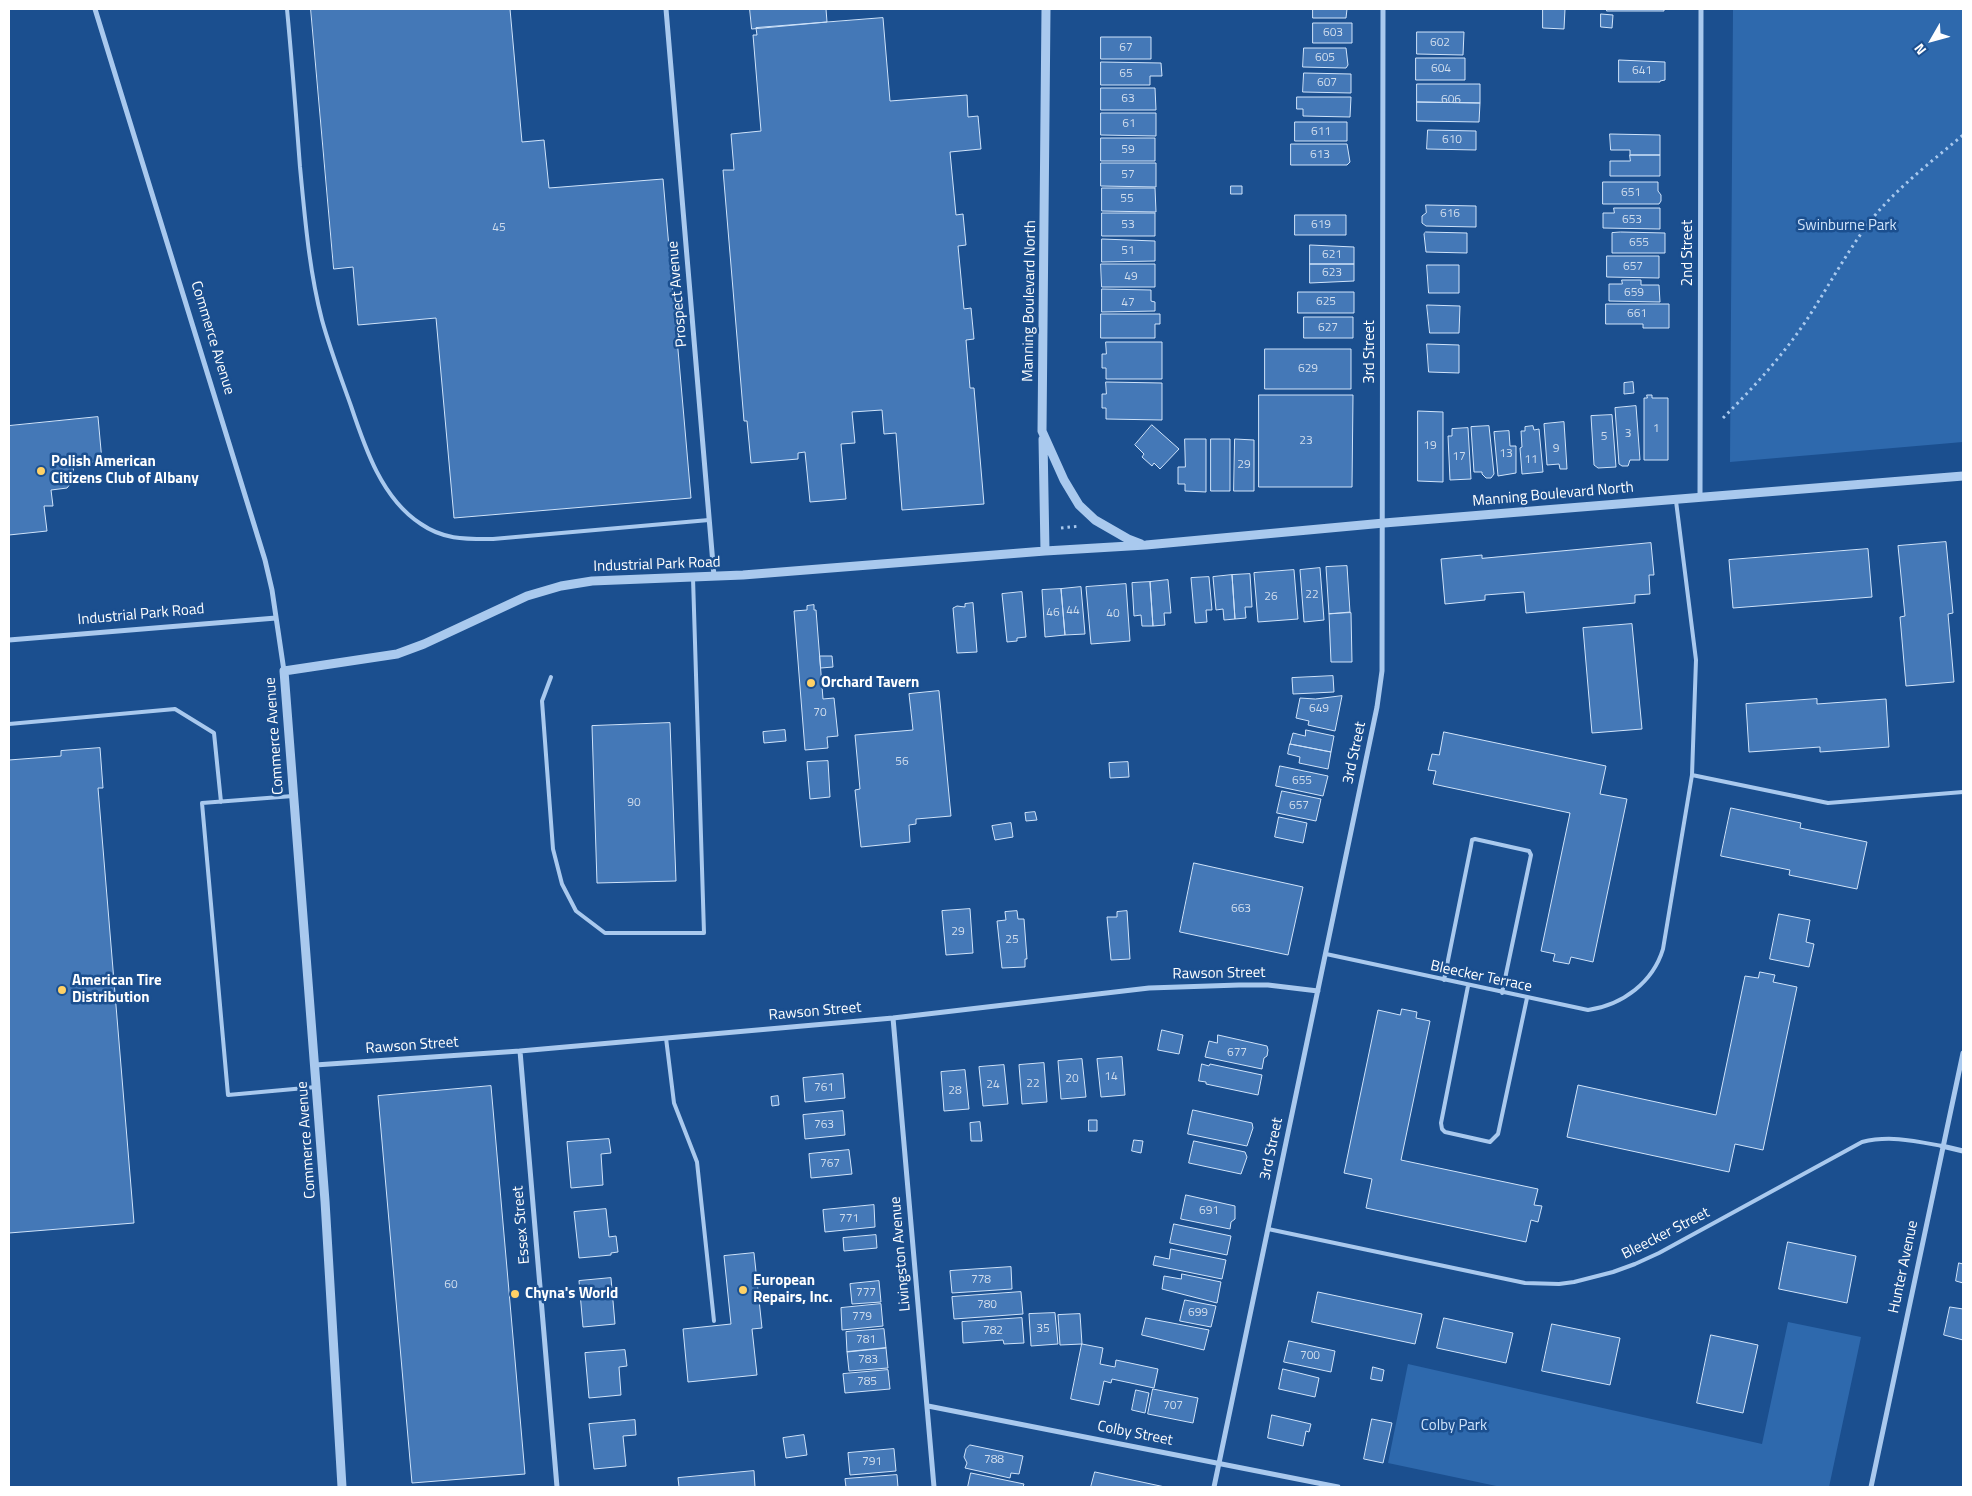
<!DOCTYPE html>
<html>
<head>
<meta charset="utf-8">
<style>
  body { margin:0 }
  #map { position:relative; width:1972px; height:1496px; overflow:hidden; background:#1b4f8f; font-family:"Titillium Web",sans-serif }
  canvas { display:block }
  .frame { position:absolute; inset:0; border:10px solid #fff; pointer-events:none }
  .north { position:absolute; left:1907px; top:15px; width:50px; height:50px; -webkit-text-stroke:4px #1b4f8f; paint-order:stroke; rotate:232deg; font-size:14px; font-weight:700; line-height:20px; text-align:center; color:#fff }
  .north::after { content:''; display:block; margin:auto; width:18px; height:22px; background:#fff; clip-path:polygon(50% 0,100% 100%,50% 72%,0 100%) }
</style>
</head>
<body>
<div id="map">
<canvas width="1972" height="1496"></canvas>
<div class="frame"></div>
<div class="north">N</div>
</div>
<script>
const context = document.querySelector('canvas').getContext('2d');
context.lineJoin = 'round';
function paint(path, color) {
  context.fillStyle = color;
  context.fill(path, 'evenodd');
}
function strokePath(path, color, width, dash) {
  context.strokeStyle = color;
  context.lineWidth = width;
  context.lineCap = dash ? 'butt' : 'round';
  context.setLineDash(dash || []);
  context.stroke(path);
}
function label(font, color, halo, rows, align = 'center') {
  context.font = font + ' "Titillium Web",sans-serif';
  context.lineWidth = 5;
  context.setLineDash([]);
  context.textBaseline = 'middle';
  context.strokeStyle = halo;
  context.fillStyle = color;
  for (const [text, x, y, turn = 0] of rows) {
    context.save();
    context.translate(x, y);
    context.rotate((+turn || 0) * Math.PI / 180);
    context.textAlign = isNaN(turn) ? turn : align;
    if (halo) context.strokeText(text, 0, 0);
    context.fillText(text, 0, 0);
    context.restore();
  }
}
const green = new Path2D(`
  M1733,9H1963V442L1730,462Z
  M1788,1322L1861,1337L1829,1487H1501L1388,1463L1408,1364L1762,1444Z`);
const building = new Path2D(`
  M311,9H510L522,142L544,140L549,188L663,179L691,498L454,518L436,318L358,325L353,267L334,269Z
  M750,9H826L827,22L752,29Z
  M1313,9H1347L1346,18H1313Z
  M1543,9H1565L1564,29L1543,28Z
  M1607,9H1664V11H1607Z
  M1601,14L1613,15L1612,28L1601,27Z
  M883,18L890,101L967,95L968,117L978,116L981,149L950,152L956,215L963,214L966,245L958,246L964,309L971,308L974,339L966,340L970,388H974L984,504L902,510L896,433L884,434L882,410L852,412L855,443L841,444L846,499L810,502L805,452L798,453V459L751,463L747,421H744L723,170H734L731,134L761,131L753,35H757L756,28Z
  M1313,23H1352V43H1313Z
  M1417,32H1464L1463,55L1417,54Z
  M1101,37H1151V59H1101Z
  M1304,48H1346L1348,65L1346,68L1303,67Z
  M1416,58H1465V80H1416Z
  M1619,60L1665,62V80L1660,81V82H1619Z
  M1101,62L1161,63L1162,76H1150V85H1101Z
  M1304,73L1351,74V93L1303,92Z
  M1417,84H1480V103L1417,102Z
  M1101,88H1155L1156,110H1101Z
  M1297,97H1351L1350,117L1303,116V109H1297Z
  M1417,102L1480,103L1479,122L1417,121Z
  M1101,113H1156V136L1101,135Z
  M1295,122H1347V141H1295Z
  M1428,130L1476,131V150L1427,149Z
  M1610,134L1660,135V155H1630V150H1611Z
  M1101,138H1155V161H1101Z
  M1291,144H1347L1350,162L1347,165H1291Z
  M1630,155H1660V176H1610V161H1630Z
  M1101,163H1156V187L1101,186Z
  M1603,182H1658V191L1661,195V201L1659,204H1603Z
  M1231,186H1242V194H1231Z
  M1102,188H1155L1156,212L1102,211Z
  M1426,205L1476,206V227L1426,226L1422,223V216L1426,213Z
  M1614,208H1660V229L1603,228V213H1614Z
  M1102,213H1155V236H1102Z
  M1295,215H1346V235H1295Z
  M1426,232L1467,233V253L1426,252L1424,234Z
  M1621,232L1665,233V253H1612V233Z
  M1102,239L1155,241V261L1102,262Z
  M1310,245L1354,247V264H1310Z
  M1607,256H1659V278L1607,277Z
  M1101,264H1155V287H1102Z
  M1310,264H1354V281L1310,283Z
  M1427,265H1459V293H1429Z
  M1622,280H1641V285H1659L1660,302L1609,301V284H1622Z
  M1102,289L1151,290V301L1155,302V311L1102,312Z
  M1298,292H1354V313H1298Z
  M1606,304H1669V328H1643V324H1606Z
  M1427,305L1460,306L1459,333H1430Z
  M1101,314H1160V324H1155V338H1101Z
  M1304,317H1353V338H1304Z
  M1106,342H1162V379H1106V368H1102V354H1106Z
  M1427,344L1459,345V373L1429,372Z
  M1265,349H1351V389H1265Z
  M1106,382L1162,383V420L1106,419V408H1102V394H1106Z
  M1633,382L1634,393L1624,394V383Z
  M1259,395H1353L1352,487H1259Z
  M1647,395H1652V398H1668V460H1644V398H1647Z
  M1636,406L1640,460H1630L1628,466H1622L1619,464L1615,408Z
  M1418,411L1443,412V482L1418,481Z
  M1612,415L1616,467L1598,468L1594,465L1591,416Z
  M98,417L102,461L73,464L74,479L67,488L51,490L53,506H44L47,531L9,535V426Z
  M1564,422L1567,469H1560L1559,464L1547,465L1544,424Z
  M1152,425L1179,449L1160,469L1154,463L1152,466L1142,457L1144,454L1135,445Z
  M1489,426L1494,474L1491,478H1486L1482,474V472H1474L1471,427Z
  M1533,426L1534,430L1539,429L1543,472L1522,474L1520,448L1522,447L1521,431H1525V427Z
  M1468,428L1471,479L1450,480L1448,436H1452V429Z
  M1509,431L1510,446H1516V473L1498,476L1494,432Z
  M1185,439H1206V492L1185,491V484H1178V467H1185Z
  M1211,439H1230V491H1211Z
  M1235,439L1254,440V491H1234Z
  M1946,542L1953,613L1948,614L1954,682L1906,686L1900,617L1905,616L1898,546Z
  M1651,543L1654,575H1649L1650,594L1635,595V603L1526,613L1524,592L1485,595V600L1445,604L1441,559L1482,555V558Z
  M1868,549L1872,597L1733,608L1729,560Z
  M1347,566L1350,612L1329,614L1326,567Z
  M1320,568L1324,620L1304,622L1300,570Z
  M1294,570L1298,619L1258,622L1254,573Z
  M1250,574L1252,607H1245L1246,618L1235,619L1232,575Z
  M1232,575L1235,619L1224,620L1223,609L1216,610L1213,577Z
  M1209,577L1212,610H1206L1207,622L1195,623L1191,578Z
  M1168,580L1171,613H1164L1165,625L1153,626L1150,582Z
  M1150,582L1153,626H1142L1141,615L1134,616L1132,583Z
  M1126,584L1130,641L1091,644L1086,587Z
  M1081,587L1085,634L1065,635L1061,589Z
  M1061,589L1065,635L1045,637L1042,590Z
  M1022,592L1026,637L1017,638V641L1007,642L1002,594Z
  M973,603L977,652L957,653L953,608L957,606L965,607V604Z
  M814,605V610H816L823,699L834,698L838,736L827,737L828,748L805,750L794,611L807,610V606Z
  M1351,613L1352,662H1331L1329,614Z
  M1632,624L1642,729L1592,733L1583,628Z
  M820,656H832L833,667L821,668Z
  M1333,676L1334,692L1293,694L1292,678Z
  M939,691L951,816L916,819V824L909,825L910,842L861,847L855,790L860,789L855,735L913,730L909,694Z
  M1342,696L1335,731L1308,725L1309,721L1296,718L1300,698L1315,699Z
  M1817,699V704L1886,699L1889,747L1820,752V747L1749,752L1746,704Z
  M670,723L676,881L597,883L592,726Z
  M785,730L786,741L764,743L763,732Z
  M1306,730L1334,736L1331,752L1290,744L1293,733L1305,736Z
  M1444,732L1606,766L1600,794L1627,799L1593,962L1571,957L1569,964L1553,961L1555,954L1541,951L1570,813L1433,784L1436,771L1428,770L1432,754L1439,755Z
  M1290,744L1331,752L1328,769L1299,763L1300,757L1288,754Z
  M100,748L103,788H98L134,1223L9,1233V760L61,756V751Z
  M828,761L830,797L810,799L807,762Z
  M1128,762L1129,777L1110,778L1109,763Z
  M1280,766L1328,776L1323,796L1276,786Z
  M1282,791L1321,799L1316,821L1277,813Z
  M1731,808L1801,823L1800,828L1867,842L1857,889L1789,875L1790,870L1721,856Z
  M1035,812L1037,820L1026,821L1025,813Z
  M1279,817L1307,823L1303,843L1275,837Z
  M1011,823L1013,837L995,840L992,826Z
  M1194,863L1303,887L1288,955L1180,932Z
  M970,909L973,953L946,955L942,911Z
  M1017,911L1018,919H1024L1027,959H1025V967L1002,968L997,921L1006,920L1005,912Z
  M1127,911L1130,959L1111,960L1107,917H1117V912Z
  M1779,914L1810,920L1806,942L1814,944L1809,967L1770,959Z
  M1760,972L1775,975L1773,982L1797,987L1763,1150L1735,1144L1729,1172L1567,1137L1578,1085L1716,1115L1745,976L1758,978Z
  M1402,1009L1417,1012L1416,1018L1430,1021L1401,1160L1538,1189L1534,1205L1542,1206L1538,1222L1531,1220L1526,1242L1366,1208L1372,1179L1344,1173L1378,1010L1400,1015Z
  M1162,1030L1183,1035L1179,1054L1158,1050Z
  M1218,1035L1267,1046L1268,1050L1267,1056L1264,1058L1262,1069L1205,1057L1209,1041L1217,1043Z
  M1122,1057L1125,1095L1101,1097L1097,1059Z
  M1082,1059L1086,1097L1061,1099L1058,1061Z
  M1044,1063L1047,1102L1022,1104L1019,1065Z
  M1202,1064L1209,1066L1210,1064L1262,1075L1258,1095L1206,1084V1082L1199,1081Z
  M1004,1065L1008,1104L983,1106L979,1067Z
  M965,1070L969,1109L944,1111L941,1072Z
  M843,1074L845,1098L805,1102L803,1078Z
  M491,1086L525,1474L412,1483L378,1096Z
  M778,1096L779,1105L772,1106L771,1097Z
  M1193,1110L1252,1123L1253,1128L1247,1146L1188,1134Z
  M843,1111L845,1135L805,1139L803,1115Z
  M1089,1120H1097V1131H1089Z
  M980,1122L982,1141H971L970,1123Z
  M609,1139L611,1153L601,1154L603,1185L571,1188L567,1142Z
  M1134,1140L1143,1141L1141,1153L1132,1151Z
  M1194,1141L1245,1152L1247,1157L1241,1174L1189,1163Z
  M849,1150L852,1174L811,1178L809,1154Z
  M1186,1195L1235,1206V1219L1231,1222L1230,1229L1181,1219Z
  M874,1205L875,1227L825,1232L823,1210Z
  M606,1209L609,1237L616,1236L618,1252L611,1253V1255L579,1258L574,1212Z
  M1174,1224L1231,1236L1227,1255L1170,1243Z
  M876,1235L877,1248L844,1251L843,1238Z
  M1788,1242L1856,1256L1847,1303L1779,1289Z
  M1171,1249L1226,1260L1222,1279L1153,1265L1155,1256L1169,1259Z
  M754,1253L762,1328L752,1329L757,1375L688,1382L683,1329L731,1324L724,1256Z
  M1959,1263L1963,1264V1283L1956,1281Z
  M1011,1267L1012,1289L952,1293L950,1271Z
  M1182,1274L1221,1282L1217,1303L1162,1289L1164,1276L1181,1279Z
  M611,1278L615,1324L583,1327L579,1281Z
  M879,1281L881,1302L852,1304L850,1284Z
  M1021,1292L1023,1314L954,1319L952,1297Z
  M1318,1292L1422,1314L1415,1344L1312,1322Z
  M1185,1300L1216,1306L1211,1327L1180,1321Z
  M881,1304L883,1326L842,1330L841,1308Z
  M1950,1307L1963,1309V1340L1944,1335Z
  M1055,1313L1058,1344L1031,1346L1029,1314Z
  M1080,1314L1082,1344L1060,1345L1058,1315Z
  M1022,1318L1024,1343L1004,1344L1003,1340L963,1343L962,1322Z
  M1146,1318L1209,1330L1204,1350L1142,1335Z
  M1444,1318L1513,1333L1506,1363L1437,1348Z
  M1552,1324L1620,1338L1610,1385L1542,1371Z
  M884,1329L886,1348L847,1352L846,1332Z
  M1711,1335L1758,1345L1743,1413L1697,1403Z
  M1289,1341L1335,1351L1331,1372L1284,1362Z
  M1082,1344L1103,1348L1100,1364L1115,1367L1116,1360L1158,1369L1154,1388L1112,1379L1111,1383L1104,1381L1099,1405L1071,1399Z
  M886,1348L888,1368L849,1371L847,1352Z
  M625,1350L627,1366L619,1367L621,1395L589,1398L585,1353Z
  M1373,1367L1384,1370L1382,1381L1371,1379Z
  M1283,1369L1319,1378L1315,1397L1279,1389Z
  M888,1370L890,1389L845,1393L843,1374Z
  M1153,1389L1198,1398L1193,1423L1148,1414Z
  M1136,1390L1149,1393L1145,1413L1132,1410Z
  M1272,1415L1311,1424L1309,1432L1306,1431L1303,1446L1268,1438Z
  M1372,1419L1392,1423L1383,1463L1364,1459Z
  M635,1420L636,1435L623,1436L626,1466L594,1469L589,1424Z
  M804,1435L807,1455L786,1458L783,1438Z
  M970,1445L1023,1456L1019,1474L1011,1473L1010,1478L965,1468L967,1463L964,1457L966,1449Z
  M894,1449L896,1471L850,1475L848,1453Z
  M754,1471L755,1487H679L678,1478Z
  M1095,1472L1165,1487H1091Z
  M971,1473L1024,1484L1023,1487H968Z
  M897,1475L898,1487H846L845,1479Z`);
const path = new Path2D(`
  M1723,418C1756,385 1788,350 1813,310C1832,280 1849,249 1871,220C1897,188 1931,162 1963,135
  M1061,528L1080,526`);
const service = new Path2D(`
  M287,9C292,61 296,114 300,167C305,218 309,270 322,320C330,349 341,378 351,406C365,448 382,499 421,524C444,540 466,539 493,539L709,520
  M551,677L542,701L553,849L562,884L576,911L605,933H704L693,578
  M9,724L175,709L214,733L221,802
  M1692,775L1828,803L1963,792
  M293,796L202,803L228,1095L316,1087
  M1326,954L1588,1010C1623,1005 1653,982 1663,949L1692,775L1696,660L1676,501
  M1444,980L1471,846L1472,840L1475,839L1529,851L1531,855L1502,993
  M1468,986L1441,1123L1442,1129L1445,1132L1490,1142L1498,1134L1527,998
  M666,1038L674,1103L697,1162L714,1321
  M1268,1229L1525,1283L1559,1284L1574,1282L1613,1272L1635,1264L1659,1253L1862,1142C1890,1135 1915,1141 1942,1146`);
const minor = new Path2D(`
  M95,9L265,560L272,590L284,671
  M666,9L714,576
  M1700,497L1701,9
  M9,640L276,618
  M893,1018L934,1487
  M520,1051L557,1487
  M315,1065L520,1051L893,1018L1149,988L1239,985H1268L1318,991
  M1942,1146L1963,1151
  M928,1406L1338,1487
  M1214,1487L1377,707L1382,671L1383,9
  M1871,1487L1963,1053`);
const tertiary = new Path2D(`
  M1046,9L1042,431L1064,480L1079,505L1095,520L1128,539L1141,544
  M1043,439L1045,551
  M342,1487L325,1201L284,671L397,654L424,644L527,596L561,586L592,581L743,575L1045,551L1146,545L1384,523L1963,476`);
const markers = [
  [41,471,5,"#ffd166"],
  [811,683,5,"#ffd166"],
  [62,990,5,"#ffd166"],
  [743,1290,5,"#ffd166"],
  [515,1294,5,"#ffd166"]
];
const numberNames = [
  ["603",1333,33],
  ["602",1440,43],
  ["67",1126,48],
  ["605",1325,58],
  ["604",1441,69],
  ["641",1642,71],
  ["65",1126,74],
  ["607",1327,83],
  ["63",1128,99],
  ["606",1451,100],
  ["61",1129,124],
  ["611",1321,132],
  ["610",1452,140],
  ["59",1128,150],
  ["613",1320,155],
  ["57",1128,175],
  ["651",1631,193],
  ["55",1127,199],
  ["616",1450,214],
  ["653",1632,220],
  ["53",1128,225],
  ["619",1321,225],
  ["45",499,228],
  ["655",1639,243],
  ["51",1128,251],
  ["621",1332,255],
  ["657",1633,267],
  ["623",1332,273],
  ["49",1131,277],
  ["659",1634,293],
  ["625",1326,302],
  ["47",1128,303],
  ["661",1637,314],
  ["627",1328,328],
  ["629",1308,369],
  ["1",1656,429],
  ["3",1628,434],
  ["5",1604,437],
  ["23",1306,441],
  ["19",1430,446],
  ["9",1556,449],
  ["13",1506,454],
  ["17",1459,457],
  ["11",1531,460],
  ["29",1244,465],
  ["22",1312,595],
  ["26",1271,597],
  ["44",1073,611],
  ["46",1053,613],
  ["40",1113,614],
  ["649",1319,709],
  ["70",820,713],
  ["56",902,762],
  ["655",1302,781],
  ["90",634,803],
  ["657",1299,806],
  ["663",1241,909],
  ["29",958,932],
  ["25",1012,940],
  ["677",1237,1053],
  ["14",1111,1077],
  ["20",1072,1079],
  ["22",1033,1084],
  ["24",993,1085],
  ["761",824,1088],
  ["28",955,1091],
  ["763",824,1125],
  ["767",830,1164],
  ["691",1209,1211],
  ["771",849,1219],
  ["778",981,1280],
  ["60",451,1285],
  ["777",866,1293],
  ["780",987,1305],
  ["699",1198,1313],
  ["779",862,1317],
  ["35",1043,1329],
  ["782",993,1331],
  ["781",866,1340],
  ["700",1310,1356],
  ["783",868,1360],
  ["785",867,1382],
  ["707",1173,1406],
  ["788",994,1460],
  ["791",872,1462]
];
const parkNames = [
  ["Swinburne Park",1847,226],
  ["Colby Park",1454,1426]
];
const streetNames = [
  ["2nd Street",1688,253,-90],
  ["Prospect Avenue",678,294,-95],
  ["Manning Boulevard North",1030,301,-89],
  ["Commerce Avenue",212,338,73],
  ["3rd Street",1370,352,-90],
  ["Manning Boulevard North",1553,495,-5],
  ["Industrial Park Road",657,565,-2],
  ["Industrial Park Road",141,615,-5],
  ["Commerce Avenue",275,736,-94],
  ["3rd Street",1355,753,-78],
  ["Rawson Street",1219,974,-1],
  ["Bleecker Terrace",1481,977,12],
  ["Rawson Street",815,1012,-5],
  ["Rawson Street",412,1046,-4],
  ["Commerce Avenue",307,1140,-94],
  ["3rd Street",1272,1149,-78],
  ["Essex Street",522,1225,-95],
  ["Bleecker Street",1666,1234,-27],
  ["Livingston Avenue",901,1254,-95],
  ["Hunter Avenue",1904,1267,-78],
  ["Colby Street",1135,1434,11]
];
const poiNames = [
  ["Polish American",51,462],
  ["Citizens Club of Albany",51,479],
  ["Orchard Tavern",821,683],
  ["American Tire",72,981],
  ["Distribution",72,998],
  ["European",753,1281],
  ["Repairs, Inc.",753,1298],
  ["Chyna's World",525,1294]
];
paint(green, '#2e69ad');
paint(building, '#4478b7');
strokePath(building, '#cfe3fa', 1);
strokePath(path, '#a9c9ee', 3, [2.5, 4]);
strokePath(service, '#a9c9ee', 4);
strokePath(minor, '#a9c9ee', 5);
strokePath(tertiary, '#a9c9ee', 9);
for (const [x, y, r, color] of markers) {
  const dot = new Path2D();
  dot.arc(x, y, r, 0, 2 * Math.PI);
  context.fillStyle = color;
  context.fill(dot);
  strokePath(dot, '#1b4f8f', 2);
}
label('12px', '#d0dded', null, numberNames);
label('15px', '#cfe3fa', '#1b4f8f', parkNames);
label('15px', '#fff', '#1b4f8f', streetNames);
label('bold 15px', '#fff', '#1b4f8f', poiNames, 'left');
</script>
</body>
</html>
